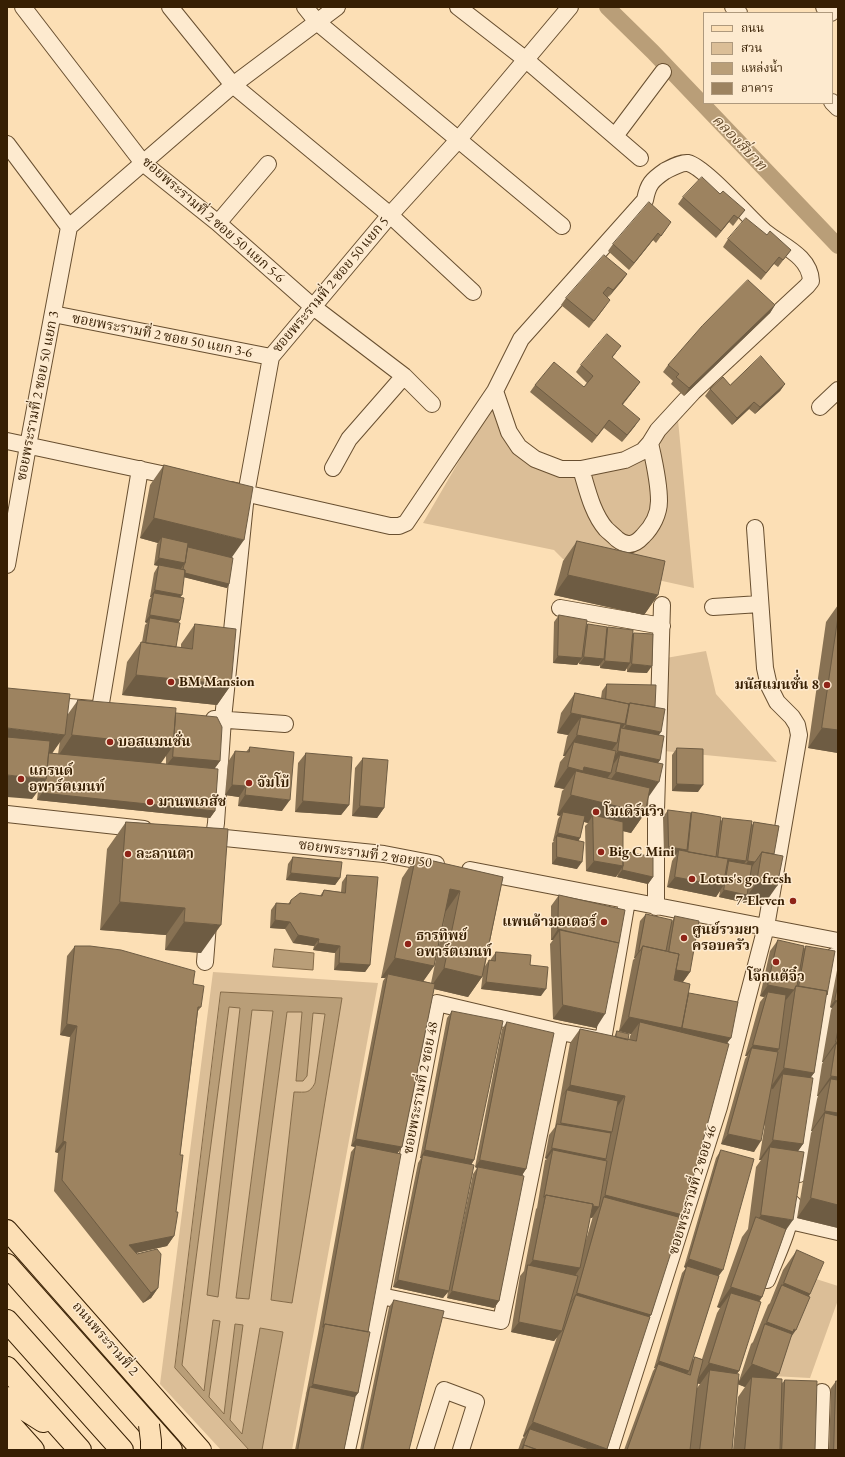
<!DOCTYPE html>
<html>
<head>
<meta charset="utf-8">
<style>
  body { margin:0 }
  #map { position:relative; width:845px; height:1457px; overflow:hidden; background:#fcdfb5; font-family:"EB Garamond","Noto Serif Thai",serif }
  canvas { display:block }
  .frame { position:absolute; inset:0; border:8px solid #371f03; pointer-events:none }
  .legend { position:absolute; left:703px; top:12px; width:130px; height:92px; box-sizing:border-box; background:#fdeacf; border:1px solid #ae997d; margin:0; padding:5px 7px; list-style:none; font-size:12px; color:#371f03 }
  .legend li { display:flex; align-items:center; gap:8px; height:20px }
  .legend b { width:20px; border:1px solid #ae997d }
</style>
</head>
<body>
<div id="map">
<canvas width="845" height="1457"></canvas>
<div class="frame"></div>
<ul class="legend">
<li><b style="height:5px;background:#fcdfb5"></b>ถนน</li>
<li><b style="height:11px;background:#dbbe97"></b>สวน</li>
<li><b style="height:11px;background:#b99e78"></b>แหล่งน้ำ</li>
<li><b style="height:11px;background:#9d8360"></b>อาคาร</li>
</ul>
</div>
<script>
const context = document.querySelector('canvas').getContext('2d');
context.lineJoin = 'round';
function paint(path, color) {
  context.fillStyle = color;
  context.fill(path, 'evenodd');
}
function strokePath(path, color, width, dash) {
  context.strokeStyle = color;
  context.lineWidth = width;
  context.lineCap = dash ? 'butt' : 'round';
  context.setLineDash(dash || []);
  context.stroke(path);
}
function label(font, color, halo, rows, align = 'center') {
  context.font = font + ' "EB Garamond","Noto Serif Thai",serif';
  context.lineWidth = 3;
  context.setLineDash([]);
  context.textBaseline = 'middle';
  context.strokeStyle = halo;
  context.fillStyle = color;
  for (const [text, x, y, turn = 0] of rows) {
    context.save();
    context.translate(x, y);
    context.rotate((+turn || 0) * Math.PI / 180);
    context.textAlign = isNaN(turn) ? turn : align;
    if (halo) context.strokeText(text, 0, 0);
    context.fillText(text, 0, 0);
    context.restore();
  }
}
const green = new Path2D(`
  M491,406L501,434L515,452L579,477L611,541H648L661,462L660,439L678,420L694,588L563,559L554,550L423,523Z
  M643,458L647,460L653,495L649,515L638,534L622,538L603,516L590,474Z
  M706,651L716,694L777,762L664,751L666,658Z
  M213,972L378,983L292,1450H262L283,1332L260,1328L242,1434L230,1420L243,1325L235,1324L224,1414L209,1397L220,1321L213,1320L205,1391L182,1365L229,1006L240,1007L207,1294L218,1296L252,1010L273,1011L236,1297L249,1299L287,1012H302L296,1081L307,1075L313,1013H325L315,1083C309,1094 306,1092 294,1092L271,1300L291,1303L342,998L221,992L175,1367L249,1450H221L160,1384Z
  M813,1278L838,1286V1300L810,1378L772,1376Z`);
const water = new Path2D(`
  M275,949L314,953L313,970L273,967Z
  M221,992L342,998L292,1303L271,1300L294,1092C306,1092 309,1094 315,1083L325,1014L313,1013L307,1076L303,1081H296L302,1012H287L249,1299L236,1298L273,1011L252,1010L218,1297L207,1295L240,1008L229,1007L182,1365L204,1391L213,1320L220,1321L209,1397L224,1414L235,1324L243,1325L230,1420L242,1434L260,1328L283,1332L262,1450H249L175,1368Z`);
const canal = new Path2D(`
  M607,7L653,52L838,246`);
const minor = new Path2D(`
  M23,7L143,163L218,223L312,306L404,376L432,404
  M170,7L233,85L390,215L473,292
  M305,7L317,22L562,226
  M458,7L525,59L640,158
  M733,7L739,13
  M824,7L831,13
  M832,102L838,108
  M615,136L663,72
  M7,144L69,227L233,85L337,7
  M218,223L268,164
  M53,314L271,357
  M820,407L838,390
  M7,441L180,478
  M333,468L349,439L404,376
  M581,469C587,488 592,513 606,529C609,532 613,535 617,539C627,547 635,545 643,536C652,527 659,514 659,501C659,481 654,461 650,443
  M231,490L390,526H399L406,523L495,391L521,339L645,200C648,184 652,180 665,171C671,168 681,162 688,163C705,167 749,218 765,232C782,246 810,256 811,281L807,286L693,392L658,430L650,443L643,451L625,460L581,469H561L535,459L519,447L509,432L495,391
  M7,565L28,446L69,227
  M713,607L760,604
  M560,608L662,626
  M7,702L93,709
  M100,709L140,469
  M214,719L285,724
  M7,814L144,829
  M205,836L384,854L436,864
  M212,849L216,823L223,719L246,494L271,357L390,215L459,139L570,7
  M470,870L838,941
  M656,907V811L662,605
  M205,962L208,924
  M799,1174L813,1078L834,956
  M790,1221L838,1232
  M767,1280C777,1255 789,1231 793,1204
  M381,1296L501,1321L560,1032
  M347,1450L381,1296L437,1003L560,1032L603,1040L627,901
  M425,1450L444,1390L476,1402L461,1450
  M610,1450L719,1107L766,927L799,735L797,725L792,717L777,702L769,686L765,668L755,528
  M820,1450L822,1392`);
const major = new Path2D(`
  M7,1230L201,1450
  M7,1445L12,1450`);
const highway = new Path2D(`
  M7,1265L171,1450
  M7,1321L122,1450
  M7,1368L80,1450
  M7,1398L43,1421
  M7,1421L33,1450`);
const majorBridge = new Path2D(`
  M149,1425L151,1441V1450`);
const wall = new Path2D(`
  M720,194L745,210L733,226L729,222L716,238L678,204L683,197Z
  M666,229L656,243L653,240L629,270L608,251L613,244Z
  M728,239L791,250L778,267L774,264L761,280L723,247Z
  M627,274L622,281L608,297L605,307L589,328L561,305L566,298Z
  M775,305L770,313L684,396L671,384L673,381L663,372L668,365Z
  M616,353L612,358L640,382L622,405L635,426L622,442L604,428L592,443L530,392L535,385L584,387L587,383L576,372L581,365Z
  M785,384L780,391L755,414L749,409L732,425L705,396L710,389L730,385Z
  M164,465L232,558L229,584L227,588L184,577L180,597V620L178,623L176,647H181V644L195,624L231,685L217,705L122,695L127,662L141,642H142L145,625L147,623L145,622L149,600L151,597H150L154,573L158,566L154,565L157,544L158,543L140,538L150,485Z
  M577,541L658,595L644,615L554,595L563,561Z
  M838,605V753L808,748L826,622Z
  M559,615L586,626L588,624L607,629L608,627L633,636L634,633L647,673L627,672V668L625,671L600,668V664L599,666L579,664V662L577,665L553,663L554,622Z
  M607,684L655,707L658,735L660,760L658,763L648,798L645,813L631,833L623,831V851L653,877L648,884L617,877L618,874L616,877L586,871L585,826L588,823L584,822L579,840L577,869L552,864V843L554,841H553L558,819L560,816L557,815L562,791L564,789L554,787L560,762L565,756H563L567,737L568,735L557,733L561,713L575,693L601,698L602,691Z
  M78,700L175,715L176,713L220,761L215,768V811L210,818L37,800L38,791L32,799L68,714ZM60,741L58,754L52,753ZM166,754V764L160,763Z
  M250,747L282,811L238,806L239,797L225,795L228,762L235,751L246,752Z
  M677,748L698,792L672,791V755Z
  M306,753L349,805L341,815L295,812L298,763Z
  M363,758L384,808L377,818L352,816L355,768Z
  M668,810L690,815L692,812L721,821L723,818L752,825L754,822L779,826L763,906L743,902V900L742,902L719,897L720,891L716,897L667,887L672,861L675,856L664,854L663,817Z
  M126,822L228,829L201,953L165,950L166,935L100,930L107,849Z
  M293,857L340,878L335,885L286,880L288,864Z
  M416,857L503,877L485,966L489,960H491V959L496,952L530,965L541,996L481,989L483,973L482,977L468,997L434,989L402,1147L397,1153L358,1393L355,1397L344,1450H295L318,1334L351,1152L355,1147L351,1146L383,981L385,978H381L402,878ZM446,911L431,983L423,981L434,966Z
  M347,875L370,965L365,972L334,970L335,953L313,950L314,946L293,943L285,929L270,928L271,910L276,903L288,904L291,900L320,896L324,890L341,892L342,882Z
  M559,895L596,1028L553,1019L550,944L553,940H551V906Z
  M646,914L671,923L675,916L690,972L683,982L688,994L731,1038L727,1043L681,1217L651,1315L649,1317L607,1450H518L522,1439L524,1437L523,1436L557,1337L554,1341L511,1332L520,1276L524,1271L536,1209L537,1208L545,1160L547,1159L545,1158L549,1135L555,1127L570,1043L580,1029L614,1037L617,1031L629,1040L630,1036L631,1034L619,1031L633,960L635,958H634L640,921ZM593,1216L586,1240L590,1217L592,1218Z
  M778,940L803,950L806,946L826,995L814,1073L810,1078L803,1144L798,1151L786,1229L762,1297L759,1302L739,1371L737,1373L739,1381L751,1344L753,1342L768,1305L770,1303L783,1270L797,1250L810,1294L809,1296L791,1336L779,1374L775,1378L782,1383L785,1380L815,1450H733L738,1397L745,1387L738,1384L732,1450H624L653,1371L655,1368H654L682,1273L686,1268L684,1267L716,1158L721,1150L719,1276L692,1361L695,1357L702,1359L717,1313L720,1308L717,1307L742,1237L748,1229L756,1167L761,1160H759L765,1124L754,1152L721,1144L745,1059L747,1056H745L760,1002L764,997L760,996L770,951ZM697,1383L700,1384L697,1388Z
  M75,946L193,984L201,1007L198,1011L180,1155L174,1236L167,1246L136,1253L158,1288L151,1298L143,1303L54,1191L58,1153L55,1152L70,1037L60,1035L67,956Z
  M838,965V1228L797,1218L811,1133L812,1131H811L817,1099L818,1096H817L822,1064L823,1062H822L831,1010L832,1008L830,1007Z
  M452,1011L474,1160L471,1165L453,1270L473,1174L477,1168L475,1167L502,1029L507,1022L526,1169L522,1175L499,1301L494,1308L447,1298L448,1291L443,1298L393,1287L418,1163L421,1158H420L447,1018Z
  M394,1300L409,1450H360L389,1307Z
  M836,1381L838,1450H829L831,1388Z`);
const shadedWall = new Path2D(`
  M734,215L729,222L716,238L721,231Z
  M658,233L653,240L629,270L634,263Z
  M627,274L622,281L608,298L613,290Z
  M775,305L770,313L684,396L689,388Z
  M640,382L635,389L617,412L622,404Z
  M785,384L780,391L755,414L760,407Z
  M754,402L749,409L732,425L737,418Z
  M640,419L635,426L622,442L627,435Z
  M154,518L244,540L230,560L185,549L162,537L158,543L140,538Z
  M159,558L185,563L180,570L154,565Z
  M182,572L229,584L227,588L179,576Z
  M568,575L658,595L644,615L554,595Z
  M155,590L182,595L177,602L154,593L151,597H150Z
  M150,615L180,620L175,627L150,618L147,623L145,622Z
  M558,656L582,658L577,665L553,663Z
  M584,657L604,659L599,666L579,664Z
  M605,661L630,663L625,671L600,668Z
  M632,664L652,666L647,673L627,672Z
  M136,675L231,685L217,705L122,695Z
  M571,713L625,724L621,730V728L612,742L617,743L603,763L574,742L565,756H563L577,735L581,717L568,735L557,733Z
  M626,725L661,732L647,752L621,733Z
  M7,728L65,735L51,755L7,750Z
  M822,728L838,730V753L808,748Z
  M72,735L173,746L159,766L58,756Z
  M618,751L660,760L646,779L659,782L645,802L602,792L616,772L620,755L608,772L611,773L597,793L576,771L564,789L554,787L568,767H584L604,771Z
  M173,757L220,761L212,772L165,767Z
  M7,775L46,779L32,799L7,797Z
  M677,784L703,785L698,792L672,791Z
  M232,785L246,786L239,797L225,795Z
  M42,793L215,811L210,818L37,800Z
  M245,795L290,800L282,811L238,806Z
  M571,795L645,813L631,833L593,824V815L588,823L562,816L563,812L560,816L557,815Z
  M303,801L349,805L341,815L295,812Z
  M360,806L384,808L377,818L352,816Z
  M558,833L580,838L575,845L557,836L553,841Z
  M669,847L687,850L682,858L679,850L675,856L664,854Z
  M557,857L582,862L577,869L552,864Z
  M718,858L746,861L741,868L729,861L725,866Z
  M594,861L623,866L616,877L586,871Z
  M748,861L755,862L750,870L743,869Z
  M622,870L653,877L648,884L617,877Z
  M291,873L340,878L335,885L286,880Z
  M675,877L723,886L716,897L667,887Z
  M757,882L777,886L763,906L743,902Z
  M450,889L460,891L446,911L436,909Z
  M724,890L747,895L742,902L719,897Z
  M120,902L185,908L166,935L100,930Z
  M275,920L290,922L285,929L270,928Z
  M184,922L221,925L201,953L165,950Z
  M558,929L619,943L560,930L553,940H551Z
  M298,935L319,939L314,946L293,943Z
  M318,943L340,946L335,953L313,950Z
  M639,951H640L635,958H634Z
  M395,958L434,966L420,986L388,974L385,978H381Z
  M339,963L370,965L365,972L334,970Z
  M444,968L482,977L468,997L430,988Z
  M676,970L690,972L682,983L668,980Z
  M486,982L546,989L541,996L481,989Z
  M768,985L794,990L786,1000L766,997L768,992L764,997L760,996Z
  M835,1000L837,1001L832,1008L830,1007Z
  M563,1005L605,1014L596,1028L553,1019Z
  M629,1017L682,1028L672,1042L640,1022L631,1034L619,1031Z
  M67,1024L77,1026L70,1037L60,1035Z
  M682,1028L731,1038L723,1048L675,1039Z
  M836,1042H838V1064L836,1044L823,1062H822Z
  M753,1045L779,1049L771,1060L752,1048L747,1056H745Z
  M784,1068L814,1073L800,1093L783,1074L773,1089L770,1088Z
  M831,1076L838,1077V1100L831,1079L818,1096H817Z
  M570,1085L625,1096L615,1110L567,1090L560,1099Z
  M825,1111L838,1113V1135L825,1113L812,1131H811Z
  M561,1123L612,1132L604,1143L556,1130Z
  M728,1134L761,1141L754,1152L721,1144Z
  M356,1139L402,1147L397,1154L356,1145L355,1147L351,1146Z
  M773,1140L803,1144L789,1164L770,1147L761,1160H759Z
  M63,1141L66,1142L58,1153L55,1152Z
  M552,1148L606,1159L598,1170L553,1150L547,1159L545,1158Z
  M425,1150L474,1160L469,1168L423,1155L421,1158H420Z
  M480,1160L526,1169L521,1177L478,1167L477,1168L475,1167Z
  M605,1195L683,1215L673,1229L604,1197Z
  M545,1197L599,1207L592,1218L543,1209Z
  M811,1198L838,1205V1228L797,1218Z
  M761,1215L793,1220L779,1240L753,1226Z
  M174,1236L167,1246L122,1256L129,1245Z
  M689,1259L723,1270L718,1277L687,1266L686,1268L684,1267Z
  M533,1260L580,1268L571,1282L527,1268Z
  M398,1280L449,1291L443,1298L393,1287Z
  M784,1283L810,1294L796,1314L782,1285L770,1303Z
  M731,1287L762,1297L748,1317L731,1293L720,1308L717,1307Z
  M158,1288L151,1298L143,1303L151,1293Z
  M452,1291L499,1301L494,1308L447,1298Z
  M577,1293L651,1315L641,1329L576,1295L568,1307H567Z
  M519,1322L562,1331L554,1341L511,1332Z
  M767,1322L796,1330L782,1350L765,1324Z
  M659,1361L689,1371L684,1378L658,1364L655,1368H654Z
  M709,1363L739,1371L725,1391L710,1370L700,1384L695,1383Z
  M752,1364L779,1374L765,1394L752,1377L745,1387L737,1384Z
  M313,1384L358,1393L350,1404L310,1387L305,1395Z
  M533,1422L607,1449V1450H561L530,1429L524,1437L523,1436Z`);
const building = new Path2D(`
  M702,177L720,194L723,191L745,210L738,218L734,215L721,231L683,197Z
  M649,202L671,222L661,236L658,233L634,263L613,244Z
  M746,218L767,235L770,231L791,250L783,260L779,257L766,273L728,239Z
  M604,255L627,274L613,290L608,287L603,293L610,300L594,321L566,298Z
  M748,280L775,305L689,388L676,377L679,374L668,365L702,326Z
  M607,334L621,346L612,357L640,382L622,404L640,419L627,435L609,420L597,436L535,385L554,362L584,387L593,376L581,365Z
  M761,356L785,384L760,407L754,402L737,418L710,389L723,377L730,385Z
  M164,465L253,487L244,540L154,518Z
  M162,537L188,543L185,563L159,558Z
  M577,541L665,561L658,595L568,575Z
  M188,547L233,558L229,584L185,573V570L183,569L184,565L185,563Z
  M159,565L185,570L182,595L155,590Z
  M154,593L184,598L180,620L150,615Z
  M559,615L587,620L582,658L558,656Z
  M838,617V730L822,728Z
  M150,618L180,623L176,647L146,643Z
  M195,624L236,629L231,685L136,675L141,642L192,649Z
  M588,624L607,627L604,659L584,657Z
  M608,627L633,630L630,663L605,661Z
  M634,633L653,634L652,666L632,664Z
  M607,684L656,685L655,707L630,703L629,705V704L606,699Z
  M7,688L70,694L65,735L7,728Z
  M575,693L629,704L625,724L571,713Z
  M78,700L176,708L173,746L72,735Z
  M630,703L665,709L661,732L626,725Z
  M176,713L217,717L222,727L220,761L173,757Z
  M581,717L621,724L617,743L577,735Z
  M621,728L664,736L660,760L618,751Z
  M7,737L50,741L46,779L7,775Z
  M574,742L616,751L611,773L584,767L583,771L568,767Z
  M250,747L294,752L290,800L245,795L246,786L232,785L235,751L249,752Z
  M677,748L703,749V785L677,784Z
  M49,753L218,769L215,811L42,793L43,784L46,779Z
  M306,753L352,757L349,805L303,801Z
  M620,755L663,764L659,782L616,772Z
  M363,758L388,760L384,808L360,806Z
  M576,771L650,788L645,813L571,795Z
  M668,810L691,813L687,850L669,847Z
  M563,812L585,816L580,838L558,833Z
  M692,812L721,817L716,857L688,852Z
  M593,815L623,822V866L594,861Z
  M723,818L752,821L746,861L718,857Z
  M126,822L228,829L221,925L184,922L185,908L120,902Z
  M754,822L779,826L774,854L762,852L755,862L748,861Z
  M557,836L584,842L582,862L557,857Z
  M679,850L728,859L723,886L675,877Z
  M623,851L653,857V877L622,870L623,866Z
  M762,852L783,856L777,886L757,882Z
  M293,857L342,862L340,878L291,873Z
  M416,857L503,877L482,977L444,968L460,891L450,889L434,966L395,958Z
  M729,861L752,865L747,895L724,890Z
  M347,875L378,877L370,965L339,963L340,946L318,943L319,939L298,935L290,922L275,920L276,903L290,904L291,900L300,893L322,896L324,890L345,893Z
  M559,895L625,910L619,943L558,929Z
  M646,914L672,920L666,951L643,946L640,951H639Z
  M675,916L699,921L690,972L676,970L679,954L669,952Z
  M560,930L619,943L605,1014L563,1005Z
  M778,940L804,946L797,986H796L794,990L768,985Z
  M75,946H90L121,950L195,971L193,984L204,986L201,1007H198L180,1155H183L176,1212H178L174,1236L129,1245L137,1254L157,1249L161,1254L158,1288L151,1293L62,1180L66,1142L63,1141L77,1026L67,1024Z
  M643,946L679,954L674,980L690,984L682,1028L629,1017Z
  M806,946L835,951L827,995V991L799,986Z
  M496,952L531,955L530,965L548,967L546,989L486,982L489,960L495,961Z
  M388,974L435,984L402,1147L356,1139Z
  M838,984V1000L837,1001L835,1000Z
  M796,986L827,991L814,1073L784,1068Z
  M768,992L786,995L779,1049L753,1045Z
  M689,993L738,1002L731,1038L682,1028Z
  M452,1011L503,1021L474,1160L425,1150Z
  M507,1022L554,1033L526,1169L480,1160Z
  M640,1022L729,1044L683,1215L605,1195L625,1096L570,1085L580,1029L636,1041Z
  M838,1030V1042H836Z
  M617,1031L629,1034L628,1040L616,1037Z
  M836,1044H838V1077L831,1076Z
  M752,1048L778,1052L761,1141L728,1134Z
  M783,1074L813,1078L803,1144L773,1140Z
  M831,1079L838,1080V1113L825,1111Z
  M567,1090L618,1101L612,1132L561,1123Z
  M825,1113L838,1116V1205L811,1198Z
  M557,1124L611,1133L606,1159L552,1148Z
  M356,1145L401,1154L368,1332L325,1324L323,1327Z
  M770,1147L804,1152L793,1220L761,1215Z
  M553,1150L607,1161L599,1207L593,1206V1204L546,1195L544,1197Z
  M721,1150L754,1159L723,1270L689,1259Z
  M423,1155L474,1165L449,1291L398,1280Z
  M478,1167L524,1176L499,1301L452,1291Z
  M546,1195L593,1204L580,1268L533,1260Z
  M604,1197L682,1218L651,1315L577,1293Z
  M756,1217L786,1229L762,1297L731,1287Z
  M797,1250L824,1262L810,1294L784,1283Z
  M528,1265L578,1276L562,1331L519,1322Z
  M687,1266L719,1276L689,1371L659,1361Z
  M782,1285L810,1297L796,1330L794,1329L793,1332L767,1322Z
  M731,1293L761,1302L739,1371L709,1363Z
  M576,1295L650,1317L607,1449L533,1422Z
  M394,1300L444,1311L409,1450H363Z
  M325,1324L370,1332L358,1393L313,1384Z
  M765,1324L792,1334L779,1374L752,1364Z
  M695,1357L703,1360L698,1379L690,1450H627L658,1364L690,1375Z
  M710,1370L739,1374L732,1450H700Z
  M752,1377L782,1379L780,1450H745Z
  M785,1380L817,1381L815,1450H782Z
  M836,1381H838V1450H834Z
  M310,1387L355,1397L344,1450H298Z
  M530,1429L592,1450H538L524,1445L522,1449Z
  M524,1445L538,1450H523Z`);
const markers = [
  [171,682,4,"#8f2418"],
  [827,685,4,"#8f2418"],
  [110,742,4,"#8f2418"],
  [21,779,4,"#8f2418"],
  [249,783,4,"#8f2418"],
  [150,802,4,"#8f2418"],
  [596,812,4,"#8f2418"],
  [601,852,4,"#8f2418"],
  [128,854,4,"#8f2418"],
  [692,879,4,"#8f2418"],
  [793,901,4,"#8f2418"],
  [604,922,4,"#8f2418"],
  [684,938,4,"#8f2418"],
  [408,944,4,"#8f2418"],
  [776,962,4,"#8f2418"]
];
const streetNames = [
  ["ซอยพระรามที่ 2 ซอย 50 แยก 5-6",213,220,41],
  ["ซอยพระรามที่ 2 ซอย 50 แยก 5",331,285,-50],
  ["ซอยพระรามที่ 2 ซอย 50 แยก 3-6",162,336,11],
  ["ซอยพระรามที่ 2 ซอย 50 แยก 3",38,396,-79],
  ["ซอยพระรามที่ 2 ซอย 50",365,854,8],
  ["ซอยพระรามที่ 2 ซอย 48",421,1088,-79],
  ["ซอยพระรามที่ 2 ซอย 46",693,1190,-73],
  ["ถนนพระรามที่ 2",105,1339,49]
];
const poiNames = [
  ["BM Mansion",179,682],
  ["มนัสแมนชั่่น 8",819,685,"right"],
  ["บอสแมนชั่น",118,742],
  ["แกรนด์",29,771],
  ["อพาร์ตเมนท์",29,787],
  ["จัมโบ้",257,783],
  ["มานพเภสัช",158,802],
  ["โมเดิร์นวิว",604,812],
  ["Big C Mini",609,852],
  ["ละลานตา",136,854],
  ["Lotus's go fresh",700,879],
  ["7-Eleven",785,901,"right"],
  ["แพนด้ามอเตอร์",596,922,"right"],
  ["ศูนย์รวมยา",692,930],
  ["ครอบครัว",692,946],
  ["ธารทิพย์",416,936],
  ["อพาร์ตเมนท์",416,952],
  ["โจ๊กแต้จิ๋ว",776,977,"center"]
];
const waterNames = [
  ["คลองสี่บาท",739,143,46]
];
paint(green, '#dbbe97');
paint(water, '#b99e78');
strokePath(water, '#856b49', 1);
strokePath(canal, '#b99e78', 16);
strokePath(minor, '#684f30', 18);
strokePath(major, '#371f03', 22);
strokePath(highway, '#371f03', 24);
strokePath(minor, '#fdeacf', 16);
strokePath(major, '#fcdfb5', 20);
strokePath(highway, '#fcdfb5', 22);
strokePath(majorBridge, '#371f03', 22, []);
strokePath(majorBridge, '#fcdfb5', 20);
paint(wall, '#877153');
paint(shadedWall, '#6e5c43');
paint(building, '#9d8360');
strokePath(building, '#6e5c43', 1);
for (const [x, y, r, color] of markers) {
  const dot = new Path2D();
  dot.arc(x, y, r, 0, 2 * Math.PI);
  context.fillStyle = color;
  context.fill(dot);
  strokePath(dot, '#fdeacf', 1.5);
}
label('14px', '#371f03', '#fdeacf', streetNames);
label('bold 14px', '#371f03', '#fdeacf', poiNames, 'left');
label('italic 15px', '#644b2c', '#fdeacf', waterNames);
</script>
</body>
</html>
